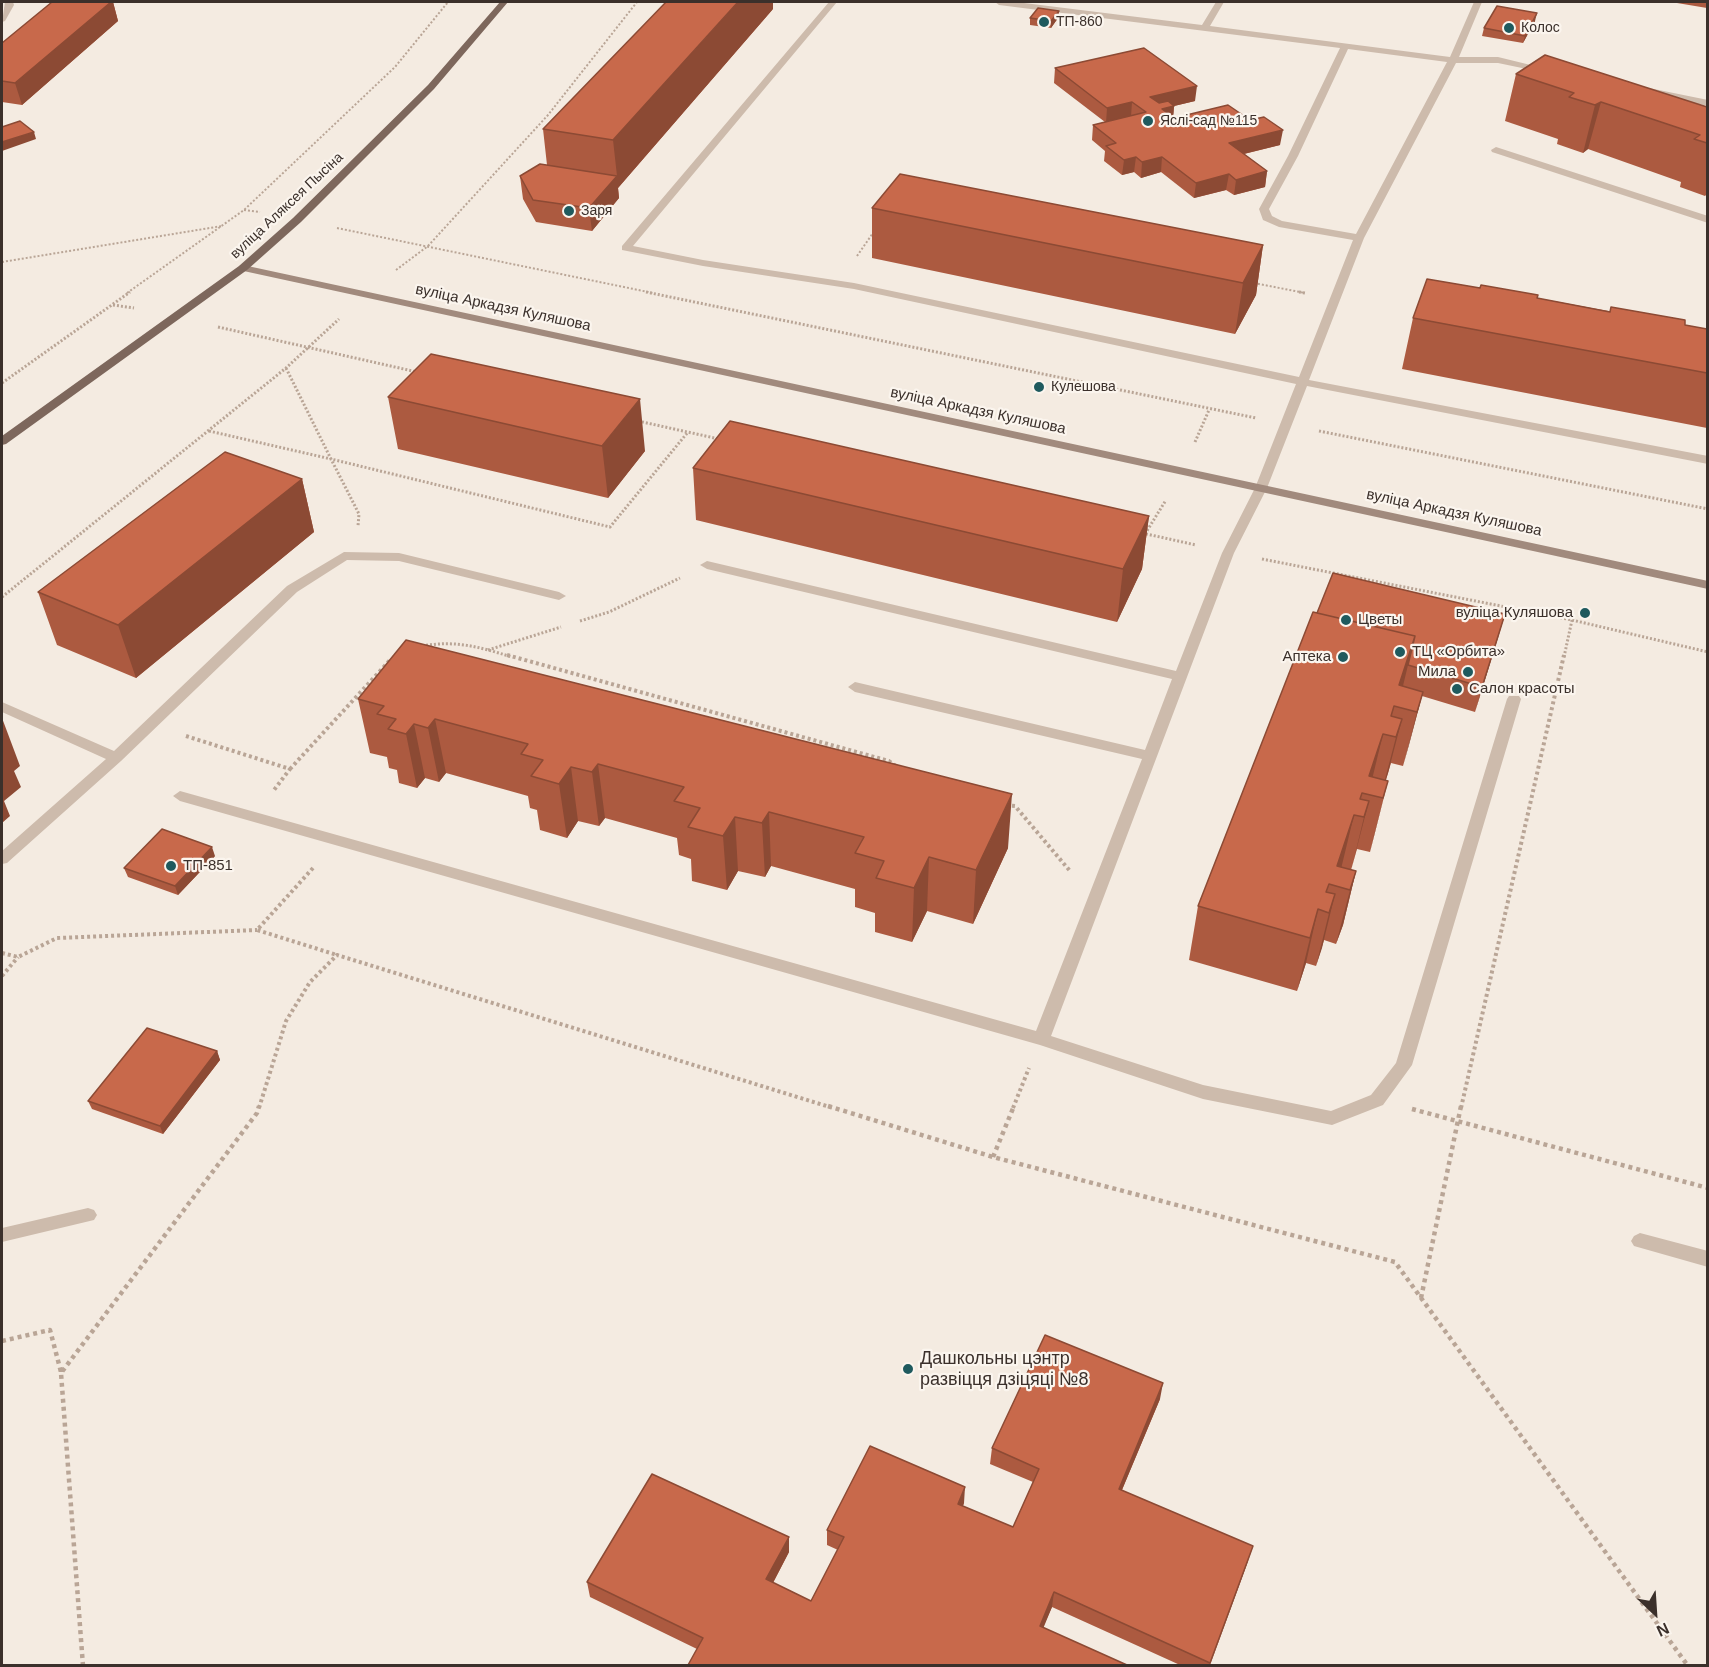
<!DOCTYPE html>
<html>
<head>
<meta charset="utf-8">
<style>
  body { margin:0 }
  #map { position:relative; width:1709px; height:1667px; overflow:hidden; background:#f4ebe1; font-family:Arial,sans-serif }
  canvas { display:block }
  .frame { position:absolute; inset:0; border:3px solid #3b302b; pointer-events:none }
  .north { position:absolute; left:1625px; top:1583px; width:60px; height:60px; -webkit-text-stroke:4px #fbf5ee; paint-order:stroke; rotate:155deg; font-size:16px; font-weight:700; line-height:24px; text-align:center; color:#3b302b }
  .north::after { content:''; display:block; margin:auto; width:21px; height:27px; background:#3b302b; clip-path:polygon(50% 0,100% 100%,50% 72%,0 100%) }
</style>
</head>
<body>
<div id="map">
<canvas width="1709" height="1667"></canvas>
<div class="frame"></div>
<div class="north">N</div>
</div>
<script>
const context = document.querySelector('canvas').getContext('2d');
context.lineJoin = 'round';
function strokePath(path, color, width, dash) {
  context.strokeStyle = color;
  context.lineWidth = width;
  context.lineCap = dash ? 'butt' : 'round';
  context.setLineDash(dash || []);
  context.stroke(path);
}
function paint(path, color) {
  context.fillStyle = color;
  context.fill(path, 'evenodd');
}
function label(font, color, halo, rows, align = 'center') {
  context.font = font + ' Arial,sans-serif';
  context.lineWidth = 4.5;
  context.setLineDash([]);
  context.textBaseline = 'middle';
  context.strokeStyle = halo;
  context.fillStyle = color;
  for (const [text, x, y, turn = 0] of rows) {
    context.save();
    context.translate(x, y);
    context.rotate((+turn || 0) * Math.PI / 180);
    context.textAlign = isNaN(turn) ? turn : align;
    if (halo) context.strokeText(text, 0, 0);
    context.fillText(text, 0, 0);
    context.restore();
  }
}
const pathFar3 = new Path2D(`
  M244,210L260,212
  M337,228L653,293
  M857,256L875,230
  M2,262L222,226
  M396,270L428,246L548,115L637,2
  M1254,283L1305,293
  M127,293L244,210L395,67L448,2`);
const pathFar2 = new Path2D(`
  M646,292L1256,418
  M1299,292L1305,293
  M113,305L134,308
  M218,327L417,372
  M286,368L331,459L610,527L688,432
  M2,383L130,292
  M638,421L719,439
  M209,431L331,459L359,514L358,526
  M1319,431L1708,509
  M1195,442L1209,410
  M1142,533L1196,545
  M1145,534L1166,500
  M1262,559L1572,620L1708,652
  M2,597L286,368L339,319
  M580,621L609,612L680,578
  M422,646C457,640 479,647 512,657
  M488,650L561,627
  M1564,657L1572,620`);
const pathFar1 = new Path2D(`
  M507,655L889,761L897,767
  M186,736L290,769L274,790
  M290,769L391,659
  M1006,805L1015,806L1070,871
  M313,868L257,930L337,955
  M2,953L18,957L57,938L257,930
  M2,976L18,957
  M259,1108L286,1021L310,982L337,955L833,1108
  M1013,1108L1029,1068
  M1461,1108L1564,655`);
const path = new Path2D(`
  M828,1106L993,1157L1395,1262L1688,1666
  M1412,1109L1708,1188
  M993,1157L1014,1106
  M1421,1298L1461,1106
  M2,1341L50,1330L61,1372
  M83,1666L61,1373L257,1113L259,1106`);
const service = new Path2D(`
  M5,2H13L14,5L5,21L2,22Z
  M829,2H837L633,246L703,260L854,283L1299,377L1353,240L1279,227L1263,220L1259,209L1288,156L1340,48L999,5L995,2H1016L1202,25L1216,2H1224L1210,26L1450,57L1474,2H1482L1459,57H1498L1551,70L1546,73L1498,63H1456L1364,238L1309,380L1708,456V464L1307,386L1267,488L1234,553L1051,1036L1203,1085L1331,1111L1371,1095L1396,1063L1507,699L1509,696H1519L1521,699L1412,1065L1383,1105L1332,1125L1203,1099L1040,1045L180,801L173,796L180,791L1036,1031L1142,759L855,692L848,687L855,682L1145,750L1172,679L707,569L700,565L707,561L1176,671L1222,553L1255,488L1296,384L854,289L703,266L622,250V246ZM1348,49L1447,62L1356,234L1282,221L1272,216L1269,209L1298,156Z
  M1649,88L1708,100V106L1646,93V89Z
  M1496,147L1708,216V223L1492,152L1491,150Z
  M344,552L399,553L559,592L566,596L559,600L399,561L347,560L297,592L121,761L7,863L2,864V851L106,759L2,712V702L114,751L287,586Z
  M88,1208L94,1210L97,1215L94,1220L2,1242V1228Z
  M1640,1233L1708,1251V1267L1634,1246L1631,1241L1634,1236Z`);
const secondary = new Path2D(`
  M243,265L1708,581V589L239,270V266Z`);
const primary = new Path2D(`
  M500,2H508L434,89L301,222L247,270L6,444L2,445V436L239,266L293,218L428,85Z`);
const wall = new Path2D(`
  M52,2H113L118,21L22,105L2,102V43Z
  M1671,2H1707V8Z
  M773,9L618,188L619,198L592,231L536,222L523,199L520,176L547,165L543,129Z
  M1059,11L1058,18L1051,28L1030,25V18Z
  M1535,21L1523,43L1482,36L1484,28Z
  M1055,68L1195,101L1174,106L1173,117L1280,145L1244,154L1267,171L1265,187L1234,195L1226,190L1194,198L1161,172L1141,178L1134,172L1122,175L1104,161L1105,151L1092,140L1093,125L1105,122L1054,83Z
  M1516,74L1707,107V194L1705,196L1680,187L1681,182L1588,149L1583,153L1557,144L1558,139L1505,121Z
  M872,208L1263,245L1256,295L1235,334L872,258Z
  M1537,298L1707,329V428L1402,369L1413,318Z
  M388,397L645,451L608,498L398,449Z
  M693,468L1149,516L1142,569L1117,622L696,520Z
  M302,479L314,532L136,678L57,645L38,592Z
  M1317,613L1505,614L1475,712L1422,696L1403,766L1391,763L1386,780L1388,781L1370,852L1357,849L1351,870L1356,871L1343,925L1336,944L1324,940L1316,966L1306,963L1297,991L1189,960L1198,906Z
  M358,699L1008,848L973,924L927,911L912,942L875,932V913L855,907V889L771,866L765,877L738,871L727,890L692,881L691,859L679,855L677,838L605,818L599,826L578,821L567,838L540,830L537,810L530,808L528,796L446,773L439,782L425,778L417,788L399,783L397,770L389,768L387,757L370,753Z
  M215,856L178,895L128,877L124,868Z
  M217,1051L220,1060L163,1134L92,1109L88,1101Z
  M1160,1399L1122,1490L1248,1561L1210,1665H1180L1052,1607L1043,1627L697,1649L590,1597L587,1582L789,1552L773,1583L811,1601L838,1550L827,1545V1530L964,1503L963,1506L1013,1527L1033,1482L990,1464L992,1448Z`);
const shadedWall = new Path2D(`
  M111,2H113L118,21L22,105L15,83Z
  M738,2H773V9L618,188L619,198L592,231L589,208L617,176L613,140Z
  M1059,11L1058,18L1051,28V21Z
  M1537,13L1535,21L1523,43L1525,36Z
  M1197,86L1195,101L1174,106L1173,121L1150,97Z
  M1132,102L1131,117L1106,123L1107,108Z
  M1601,102L1588,149L1583,153L1595,105Z
  M1283,130L1280,145L1227,158L1229,143Z
  M34,132L36,139L2,151V142Z
  M1136,157L1134,172L1122,175L1124,160Z
  M1162,157L1161,172L1141,178L1142,162Z
  M1267,171L1265,187L1234,195L1236,180Z
  M1229,174L1226,190L1194,198L1196,183Z
  M1263,245L1256,295L1235,334L1243,283Z
  M640,399L645,451L608,498L602,446Z
  M302,479L314,532L136,678L118,625Z
  M1149,516L1142,569L1117,622L1123,569Z
  M1505,614L1498,638L1475,712L1482,687Z
  M1415,636L1402,690L1394,706L1387,735L1399,685Z
  M1423,692L1409,745L1403,766L1417,712Z
  M2,718L20,766L14,771L21,787L4,801L10,816L2,823Z
  M435,719L446,773L439,782L428,728Z
  M1402,719L1388,773L1382,791L1396,737Z
  M414,724L425,778L417,788L406,734Z
  M1383,734L1370,788L1369,776Z
  M598,764L605,818L599,826L592,772Z
  M571,767L578,821L567,838L559,784Z
  M1388,781L1374,835L1370,852Z
  M1012,794L1008,848L973,924L976,870Z
  M1369,801L1355,855L1351,871L1364,817Z
  M769,812L771,866L765,877L762,823Z
  M1354,815L1341,869L1337,866Z
  M735,817L738,871L727,890L723,836Z
  M212,847L215,856L178,895L175,886Z
  M929,857L927,911L912,942L914,888Z
  M1356,871L1343,925L1336,944L1350,890Z
  M1335,894L1322,948L1316,966L1329,913Z
  M1318,909L1306,963L1297,991L1310,938Z
  M217,1051L220,1060L163,1134L160,1126Z
  M1163,1383L1160,1399L1116,1504L1119,1489Z
  M965,1487L964,1503L957,1519L958,1504Z
  M789,1537V1552L767,1594L766,1579Z
  M1253,1546L1248,1561L1210,1665Z
  M1054,1592L1052,1607L1038,1641L1040,1626Z`);
const building = new Path2D(`
  M52,2H111L15,83L2,81V43Z
  M666,2H738L613,140L543,129Z
  M1497,6L1537,13L1525,36L1484,28Z
  M1038,8L1059,11L1051,21L1030,18Z
  M1144,48L1197,86L1150,97L1159,103L1168,101L1174,106L1162,109L1174,118L1228,105L1250,120L1264,117L1283,130L1229,143L1267,171L1236,180L1229,174L1196,183L1162,157L1142,162L1136,157L1124,160L1106,146L1116,143L1093,125L1146,112L1132,102L1107,108L1055,68Z
  M1545,55L1707,107V143L1694,139L1700,135L1601,102L1595,105L1569,97L1574,93L1516,74Z
  M20,121L34,132L2,142V127Z
  M540,164L617,176L589,208L533,200L520,176Z
  M900,174L1263,245L1243,283L872,208Z
  M1427,279L1480,288L1481,285L1538,295L1537,298L1610,312L1611,307L1685,320V325L1707,329V373L1413,318Z
  M431,354L640,399L602,446L388,397Z
  M730,421L1149,516L1123,569L693,468Z
  M225,452L302,479L118,625L38,592Z
  M1333,573L1505,614L1482,687L1408,665L1415,636L1317,613Z
  M1313,612L1415,636L1399,685L1423,692L1417,712L1394,706L1391,716L1402,719L1396,737L1383,734L1369,776L1388,781L1383,798L1362,793L1360,799L1369,801L1364,817L1354,815L1337,866L1356,871L1350,890L1329,884L1326,892L1335,894L1329,913L1318,909L1310,938L1198,906Z
  M406,640L1012,794L976,870L929,857L914,888L876,878L884,861L855,853L864,837L769,812L762,823L735,817L723,836L688,827L700,808L674,801L684,787L598,764L592,772L571,767L559,784L531,776L543,760L521,754L528,744L435,719L428,728L414,724L406,734L388,729L396,719L377,714L384,706L358,699Z
  M162,829L212,847L175,886L124,868Z
  M147,1028L217,1051L160,1126L88,1101Z
  M1045,1335L1163,1383L1119,1489L1253,1546L1210,1663L1054,1592L1040,1626L1127,1665H688L703,1638L587,1582L652,1474L789,1537L766,1579L811,1601L844,1537L827,1530L870,1446L965,1487L958,1504L1013,1527L1039,1469L992,1448Z`);
const markers = [
  [1044,22,6,"#1f5a5e"],
  [1509,28,6,"#1f5a5e"],
  [1148,121,6,"#1f5a5e"],
  [569,211,6,"#1f5a5e"],
  [1039,387,6,"#1f5a5e"],
  [1585,613,6,"#1f5a5e"],
  [1346,620,6,"#1f5a5e"],
  [1400,652,6,"#1f5a5e"],
  [1343,657,6,"#1f5a5e"],
  [1468,672,6,"#1f5a5e"],
  [1457,689,6,"#1f5a5e"],
  [171,866,6,"#1f5a5e"],
  [908,1369,6,"#1f5a5e"]
];
const farPoinames = [
  ["ТП-860",1056,22],
  ["Колос",1521,28],
  ["Яслі-сад №115",1160,121],
  ["Заря",581,211],
  ["Кулешова",1051,387]
];
const farStreetnames = [
  ["вуліца Аляксея Пысіна",287,206,-43]
];
const streetNames = [
  ["вуліца Аркадзя Куляшова",503,308,12],
  ["вуліца Аркадзя Куляшова",978,411,12],
  ["вуліца Аркадзя Куляшова",1454,513,12]
];
const poiNames = [
  ["вуліца Куляшова",1573,613,"right"],
  ["Цветы",1358,620],
  ["ТЦ «Орбита»",1412,652],
  ["Аптека",1331,657,"right"],
  ["Мила",1456,672,"right"],
  ["Салон красоты",1469,689],
  ["ТП-851",183,866]
];
const nearPoinames = [
  ["Дашкольны цэнтр",920,1359],
  ["развіцця дзіцяці №8",920,1380]
];
strokePath(pathFar3, '#b9a596', 2, [2, 2]);
strokePath(pathFar2, '#b9a596', 3, [2, 2]);
strokePath(pathFar1, '#b9a596', 4, [3, 3]);
strokePath(path, '#b9a596', 4.5, [4, 4]);
paint(service, '#cdbbac');
paint(secondary, '#a18a7d');
paint(primary, '#7d675c');
paint(wall, '#ac5a40');
paint(shadedWall, '#8c4a34');
paint(building, '#c8694b');
strokePath(building, '#8c4a34', 1.5);
for (const [x, y, r, color] of markers) {
  const dot = new Path2D();
  dot.arc(x, y, r, 0, 2 * Math.PI);
  context.fillStyle = color;
  context.fill(dot);
  strokePath(dot, '#fbf5ee', 2);
}
label('14px', '#3b302b', '#fbf5ee', farPoinames, 'left');
label('14px', '#3b302b', '#fbf5ee', farStreetnames);
label('15px', '#3b302b', '#fbf5ee', streetNames);
label('15px', '#3b302b', '#fbf5ee', poiNames, 'left');
label('18px', '#3b302b', '#fbf5ee', nearPoinames, 'left');
</script>
</body>
</html>
